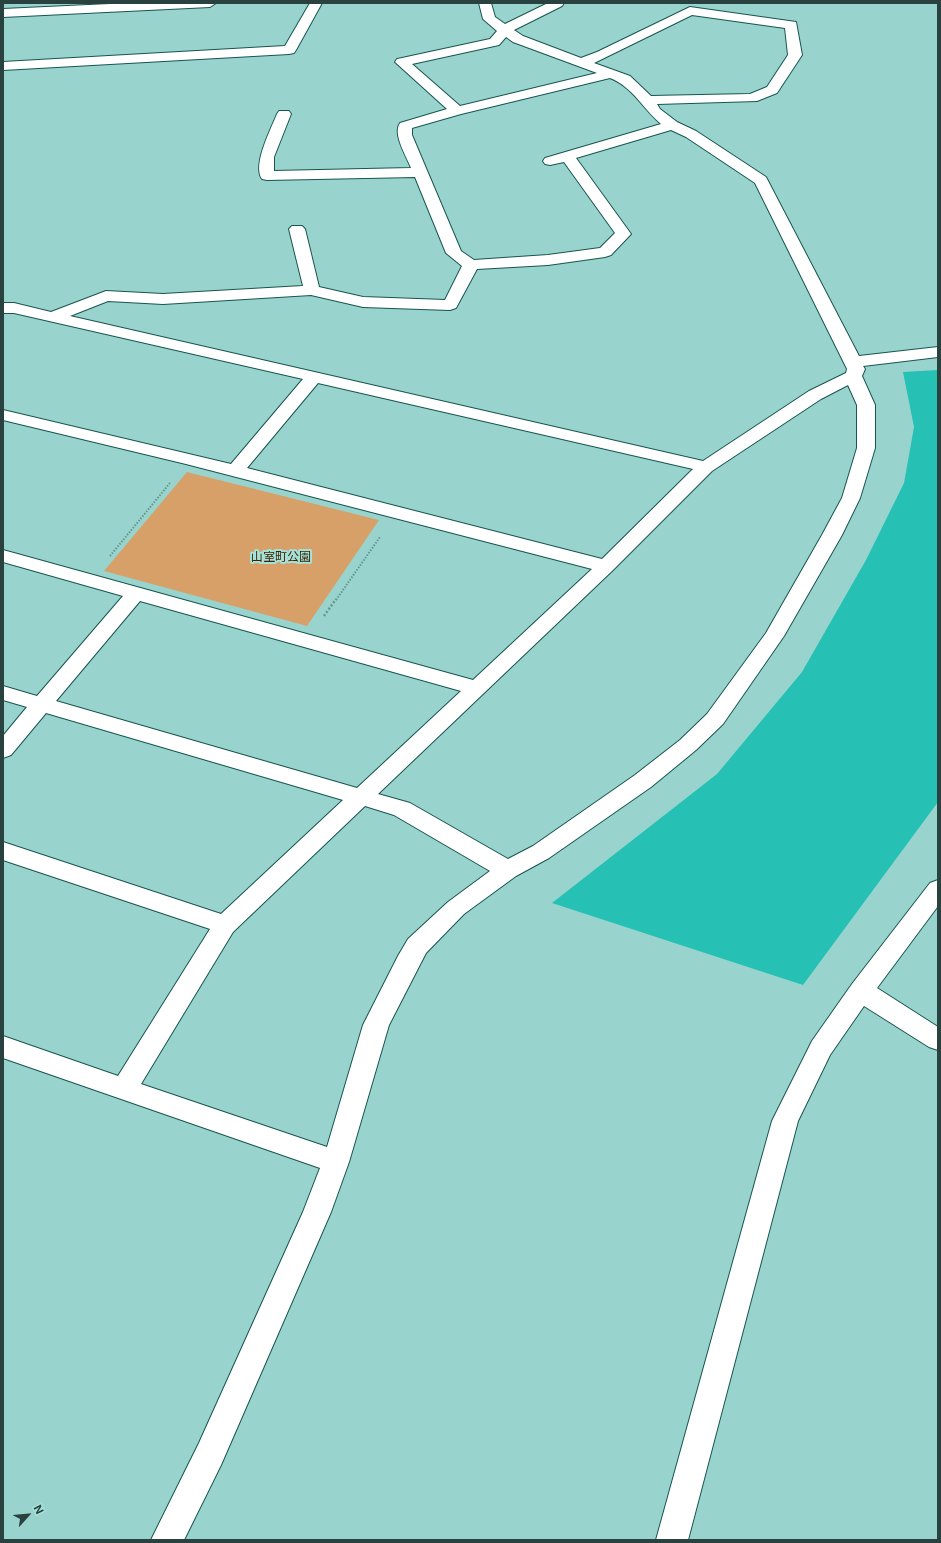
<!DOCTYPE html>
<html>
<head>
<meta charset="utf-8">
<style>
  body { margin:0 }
  #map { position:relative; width:941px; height:1543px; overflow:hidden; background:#98d4cd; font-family:Inter,sans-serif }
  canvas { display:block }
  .frame { position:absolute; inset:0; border:4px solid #2a423f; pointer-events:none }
  .north { position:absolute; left:8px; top:1495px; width:40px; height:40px; -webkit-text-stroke:3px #a5e1d9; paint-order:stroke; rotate:63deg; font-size:11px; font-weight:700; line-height:16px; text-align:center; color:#2a423f }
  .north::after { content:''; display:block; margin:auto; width:14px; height:18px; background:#2a423f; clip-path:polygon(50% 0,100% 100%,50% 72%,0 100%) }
</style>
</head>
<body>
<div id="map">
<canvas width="941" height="1543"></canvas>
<div class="frame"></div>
<div class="north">N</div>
</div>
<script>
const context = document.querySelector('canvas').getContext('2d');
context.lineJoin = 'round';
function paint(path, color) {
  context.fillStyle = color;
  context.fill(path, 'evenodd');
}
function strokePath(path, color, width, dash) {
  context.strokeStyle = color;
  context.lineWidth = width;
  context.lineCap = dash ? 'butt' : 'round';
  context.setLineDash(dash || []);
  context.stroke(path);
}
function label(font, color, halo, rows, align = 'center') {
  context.font = font + ' Inter,"Noto Sans JP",sans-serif';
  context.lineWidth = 4;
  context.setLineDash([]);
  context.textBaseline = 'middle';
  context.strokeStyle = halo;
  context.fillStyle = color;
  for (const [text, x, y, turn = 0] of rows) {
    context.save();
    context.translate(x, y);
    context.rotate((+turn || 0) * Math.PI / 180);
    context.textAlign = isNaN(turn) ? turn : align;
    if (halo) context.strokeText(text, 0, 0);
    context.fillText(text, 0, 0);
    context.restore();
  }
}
const green = new Path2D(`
  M187,472L379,520L307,626L104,571Z`);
const water = new Path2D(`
  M938,370V802L803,985L552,903L717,774L802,672L866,560L904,483L914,427L903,372Z`);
const pathFar1 = new Path2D(`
  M110,556L170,483
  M336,600L380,537`);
const path = new Path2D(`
  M324,616L336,599`);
const street = new Path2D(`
  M131,3H216L210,7L3,17V9Z
  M310,3H322L296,50L294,53L289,54L3,70V62L285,46Z
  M479,3H491L495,17L505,24L548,3H564L562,6L514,30L523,36L581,58L597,52L690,7L796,22L802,55L777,93L757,101L657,104L660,109L677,122L696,131L766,177L859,356L938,347V357L863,366L865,369L862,376L875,405V448L860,498L842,535L784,636L723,724L696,750L651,787L549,858L516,876L464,914L426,953L389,1025L349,1162L331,1212L221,1465L184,1540H151L199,1443L303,1212L320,1168L3,1058V1036L118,1076L210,929L3,860V842L221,914L343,800L46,713L11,755L3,758V736L27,707L3,700V686L37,696L123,596L3,562V550L473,680L592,569L186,464L3,420V410L231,464L303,379L14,313H3V303H14L51,312L106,291L163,294L303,286L289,229L292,226H302L305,229L319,287L363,297L445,300L462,266L446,253L415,177L267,180L262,179C252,165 271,129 277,114L279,111H289L291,114L274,157V171L411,168C407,157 392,134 400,123L447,109L395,62L397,59L402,58L490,39L497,31L483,19ZM692,15L785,28L788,55L767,87L750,94L651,96L630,76L594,63ZM506,37L513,42L597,73L460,106L412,64L499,45ZM610,78C633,87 643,109 661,124L545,158L543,161L545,164L550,165L564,162L615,233L600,248L548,255L474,260L461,251L412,135V128L461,114ZM671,130L686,137L755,183L847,369L846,373L809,391L703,461L70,316L108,301L163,304L311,295L363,307L450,310L456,308L477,269L548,265L605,257L611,255L631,234L576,158ZM318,383L693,469L602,559L247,468ZM848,385L857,405V448L842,498L822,535L766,633L707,714L680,740L635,775L533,846L508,859L410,803L378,794L613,570L712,471L821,399ZM140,601L461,691L357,788L56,701ZM365,806L394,815L490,871L448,902L408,939L398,956L363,1025L327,1147L141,1084L233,932Z
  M938,880V906L877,988L938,1027V1050L929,1047L864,1006L830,1055L798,1121L688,1540H656L772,1121L812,1041L852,984L930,883Z`);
const parkNames = [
  ["山室町公園",281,557]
];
paint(green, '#d6a068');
paint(water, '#26c1b4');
strokePath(street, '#17554f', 2);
strokePath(pathFar1, '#689590', 2, [1.5, 1.5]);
strokePath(path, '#689590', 2.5, [2, 2]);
paint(street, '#fff');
label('12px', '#3e2302', '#a5e1d9', parkNames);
</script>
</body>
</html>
